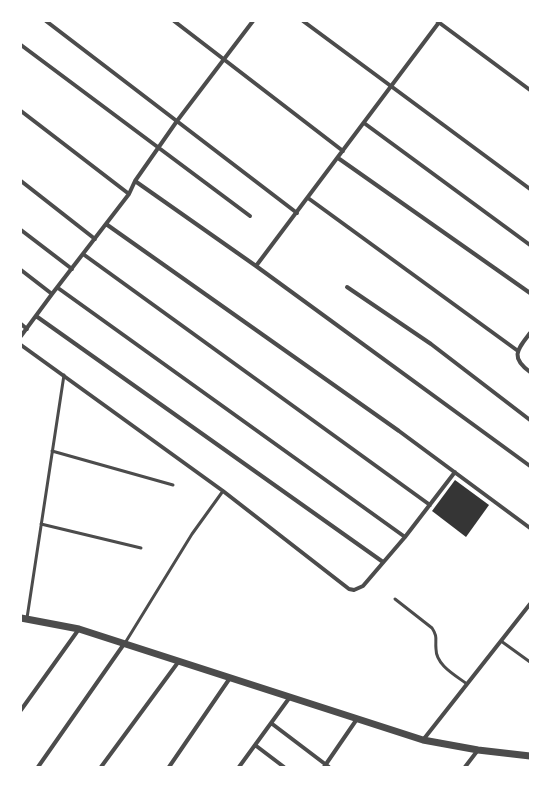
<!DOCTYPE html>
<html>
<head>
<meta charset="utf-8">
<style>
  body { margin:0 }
  #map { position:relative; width:551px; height:788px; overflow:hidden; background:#fff; font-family:"IBM Plex Serif",serif }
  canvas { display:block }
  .frame { position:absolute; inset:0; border:22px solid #fff; pointer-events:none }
</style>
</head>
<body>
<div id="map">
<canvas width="551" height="788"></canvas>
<div class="frame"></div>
</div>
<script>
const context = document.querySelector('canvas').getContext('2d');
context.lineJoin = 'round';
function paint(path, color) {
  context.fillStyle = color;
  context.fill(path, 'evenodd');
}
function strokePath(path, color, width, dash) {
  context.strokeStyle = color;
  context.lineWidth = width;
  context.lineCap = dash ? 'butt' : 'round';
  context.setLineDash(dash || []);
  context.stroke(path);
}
const building = new Path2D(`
  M455,480L489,505L466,537L432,511Z`);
const service = new Path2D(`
  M52,451L173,485
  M41,524L141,548
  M395,599L432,628C438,637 435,639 436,649C436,665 455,675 467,684
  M27,618L64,375
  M501,641L530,662
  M125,643L192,534L223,491`);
const minor = new Path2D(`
  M46,21L297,213
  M174,21L343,151
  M303,21L530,189
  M437,21L530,90
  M21,45L250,216
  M21,111L129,194
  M364,123L530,245
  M338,158L530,293
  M21,181L95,239
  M135,181L256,266L530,466
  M308,198L518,351
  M106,224L399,431L530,528
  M21,230L72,269
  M83,254L430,505
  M256,266L440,21
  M21,270L52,294
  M347,287L431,344L530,420
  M58,288L405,537
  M36,316L383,562
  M21,324L27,329
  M530,333C517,350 510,357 530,372
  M21,336L52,294L129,194L135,181L177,121L253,21
  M21,345L223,491L349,589L354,590L363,586L405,537L455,472
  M21,710L79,629
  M271,723L329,767
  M423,740L530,604
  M255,745L284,767
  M38,767L124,644
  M101,767L179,661
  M169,767L230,678
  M239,767L290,697
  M324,767L357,719
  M465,767L478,750`);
const tertiary = new Path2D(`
  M21,618L79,629L423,740L478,750L530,756`);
paint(building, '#353535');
strokePath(service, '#4c4c4c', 3);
strokePath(minor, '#4c4c4c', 4);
strokePath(tertiary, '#4c4c4c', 7);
</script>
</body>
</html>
